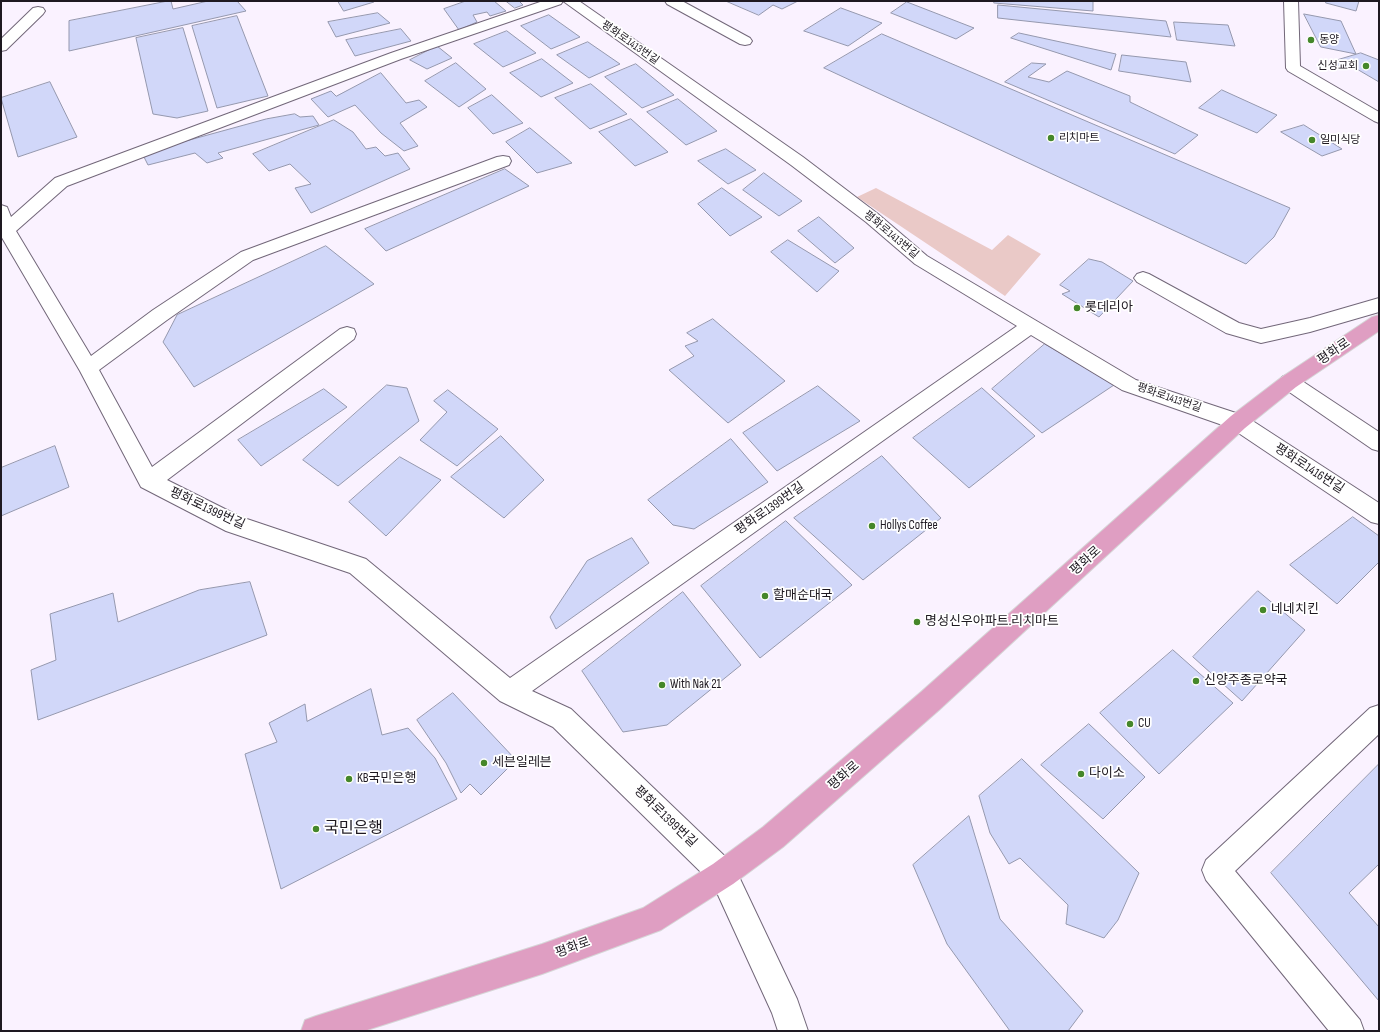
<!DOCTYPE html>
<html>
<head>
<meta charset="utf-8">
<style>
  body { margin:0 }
  #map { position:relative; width:1380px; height:1032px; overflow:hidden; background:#faf2ff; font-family:"Sofia Sans Condensed",sans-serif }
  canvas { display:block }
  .frame { position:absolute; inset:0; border:2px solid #1e1921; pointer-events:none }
</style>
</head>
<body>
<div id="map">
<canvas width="1380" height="1032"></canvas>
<div class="frame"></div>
</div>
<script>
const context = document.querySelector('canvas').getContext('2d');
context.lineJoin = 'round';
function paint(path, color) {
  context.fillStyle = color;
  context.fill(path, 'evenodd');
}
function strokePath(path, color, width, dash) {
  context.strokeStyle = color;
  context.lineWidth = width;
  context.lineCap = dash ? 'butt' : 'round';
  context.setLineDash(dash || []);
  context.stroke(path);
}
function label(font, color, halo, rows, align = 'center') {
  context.font = font + ' "Sofia Sans Condensed","Noto Sans KR",sans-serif';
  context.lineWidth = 3.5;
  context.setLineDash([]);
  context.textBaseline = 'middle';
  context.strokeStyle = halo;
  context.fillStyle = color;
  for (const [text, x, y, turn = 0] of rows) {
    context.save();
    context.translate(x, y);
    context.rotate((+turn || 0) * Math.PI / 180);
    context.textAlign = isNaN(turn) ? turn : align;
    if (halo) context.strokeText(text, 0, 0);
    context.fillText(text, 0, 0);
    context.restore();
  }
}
const green = new Path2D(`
  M876,188L992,250L1008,235L1041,254L1005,296L857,197Z`);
const building = new Path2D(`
  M168,1H171L173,9L208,1H237L246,11L69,51V21Z
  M338,1H373L374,2L344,11Z
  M466,1H494L506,11L490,16L487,12L473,15L477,22L459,30L444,9Z
  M506,1H521L520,2L523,5L515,8Z
  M726,1H798L782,9L773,5L759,15Z
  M995,1H1093V11L994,3Z
  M1326,1H1359L1356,11L1326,3Z
  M907,2L974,28L956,39L891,13Z
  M998,5L1166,21L1171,37L998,18Z
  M841,8L882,23L848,46L804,31Z
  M378,13L390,23L336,37L328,22Z
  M1304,14L1341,21L1356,54L1321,47Z
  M549,15L580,37L551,49L521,26Z
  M237,16L268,96L217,108L192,26Z
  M1174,22L1228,25L1235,46L1177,40Z
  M183,28L208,111L177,118L153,114L136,38Z
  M401,29L411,41L355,56L346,40Z
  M507,31L536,53L503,67L474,44Z
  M1019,33L1116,54L1111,70L1011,38Z
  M882,34L1290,208L1274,237L1246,264L824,68Z
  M588,42L620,64L589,78L557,55Z
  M437,46L452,58L427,69L410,60Z
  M1361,53L1379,60V82L1350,65L1340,68L1331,62Z
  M1122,55L1186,62L1191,82L1119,71Z
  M542,59L573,83L541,97L510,73Z
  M456,63L486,89L459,107L425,81Z
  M1032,63L1046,64L1028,77L1049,82L1067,71L1130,96V102L1198,135L1175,154L1005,82Z
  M636,64L674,95L642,108L605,77Z
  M381,73L406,103L419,100L427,107L400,123L418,146L404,151L381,133L355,105L328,117L311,99L331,91L336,96Z
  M50,82L77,137L18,157L1,98Z
  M591,84L627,114L590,129L555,98Z
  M1222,90L1277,115L1257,133L1199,108Z
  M492,95L523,123L493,134L468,108Z
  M678,99L717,131L686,145L647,112Z
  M295,114L300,117L313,116L319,125L218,153L223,158L207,163L195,153L148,165L142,153L266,119Z
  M631,119L668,152L635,166L599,132Z
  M334,120L353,132L366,149L376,147L385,156L398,153L410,169L311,213L295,188L311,184L290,164L269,171L253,154Z
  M1304,125L1342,149L1322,156L1281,132Z
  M530,128L572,163L537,173L506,142Z
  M726,149L756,170L728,184L698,161Z
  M505,169L529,186L386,251L365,229Z
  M764,173L802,201L779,216L743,190Z
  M722,188L762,217L730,236L698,204Z
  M819,217L854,248L835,263L798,231Z
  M788,240L839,271L817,292L771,252Z
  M326,246L374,284L194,387L163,342L177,315Z
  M1089,259L1102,262L1133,281L1099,317L1062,294L1070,291L1060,285Z
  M713,319L785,381L728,423L669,370L694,356L685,346L698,341L687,333Z
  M1045,344L1114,385L1042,433L992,389Z
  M387,385L407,388L419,421L338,486L303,460Z
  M818,386L860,421L777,471L743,433Z
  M982,388L1035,436L969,488L913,438Z
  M324,389L347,407L261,466L238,440Z
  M448,390L498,429L457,466L420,440L447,412L434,401Z
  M501,436L544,480L504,518L451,477Z
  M731,439L768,482L694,529L673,525L648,500Z
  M55,446L69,487L1,516V468Z
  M882,456L941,518L863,580L794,518Z
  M400,457L441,480L386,536L349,502Z
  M1353,517L1379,536V562L1337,604L1290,565Z
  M786,521L852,585L760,658L701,586Z
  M632,538L649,563L556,629L550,617L587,561Z
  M250,582L267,635L38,720L31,670L56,660L50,614L113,593L118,622L199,590Z
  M1258,591L1305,630L1242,701L1193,657Z
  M683,592L741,665L667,725L623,732L582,671Z
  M1173,650L1233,703L1159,774L1100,713Z
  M371,689L382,735L408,728L435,758L457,799L281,889L245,754L277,742L269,723L305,704L307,721Z
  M453,693L516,760L481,795L470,784L461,793L446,763L417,720Z
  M1089,724L1145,777L1103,819L1041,765Z
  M1022,759L1139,873L1118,920L1104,938L1066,924L1068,905L1020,858L1009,864L990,833L979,796Z
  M1379,764V864L1349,893L1379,927V1001L1271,873Z
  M969,816L1000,919L1083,1011L1068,1031H1010L947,944L913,865Z`);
const minor = new Path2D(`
  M543,1H563L561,4L401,59L67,186L16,231L91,356L153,310L241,252L497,157L503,156L509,157L511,161L509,165L253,260L167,320L99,370L152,467L340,329L347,327L354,329L356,334L354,339L167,480L241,517L366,559L510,678L1017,326L915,264L866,222L791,165L563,1H579L803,157L878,214L927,256L1136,380L1245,416L1379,503V524L1371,522L1231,428L1122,390L1031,335L532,691L571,709L733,864L797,999L808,1031H778L772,1013L713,884L553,727L500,701L350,573L226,531L141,487L80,371L1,236V205L7,207L11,217L55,178L391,53Z
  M665,1H682L750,38L752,41L750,44L745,45L740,44L667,4Z
  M1284,1H1298L1300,66L1379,112V123L1374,121L1288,71L1286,68Z
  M38,7L43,8L45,11L43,14L6,50L1,51V39L33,8Z
  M1143,272L1149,274L1239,323L1261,329L1310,318L1379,298V312L1310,332L1261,343L1226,333L1137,282L1134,278L1137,274Z
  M1289,374L1296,377L1379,432V451L1372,449L1282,387L1279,382L1282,377Z
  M1379,705V734L1235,871L1360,1020L1364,1031H1329L1206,880L1202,870L1206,860L1370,708Z`);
const major = new Path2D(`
  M1379,315V331L1296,387L1245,428L939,710L783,847L733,884L661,930L542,974L364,1031H301L305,1020L316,1016L542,944L643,908L713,864L763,827L921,692L1231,416L1282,377L1372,317Z`);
const markers = [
  [1311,40,4,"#45872a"],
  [1366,66,4,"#45872a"],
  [1051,138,4,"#45872a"],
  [1312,140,4,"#45872a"],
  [1077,308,4,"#45872a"],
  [872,526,4,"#45872a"],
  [765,596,4,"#45872a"],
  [1263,610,4,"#45872a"],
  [917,622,4,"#45872a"],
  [1196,681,4,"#45872a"],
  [662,685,4,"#45872a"],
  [1130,724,4,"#45872a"],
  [484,763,4,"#45872a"],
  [1081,774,4,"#45872a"],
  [349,779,4,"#45872a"],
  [316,829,4,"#45872a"]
];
const farPoinames = [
  ["동양",1319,40],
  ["신성교회",1358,66,"right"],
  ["리치마트",1059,138],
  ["일미식당",1320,140]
];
const farStreetnames = [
  ["평화로1413번길",630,43,35],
  ["평화로1413번길",891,235,40],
  ["평화로1413번길",1169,398,19]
];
const poiNames = [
  ["롯데리아",1085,308],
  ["Hollys Coffee",880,526],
  ["할매순대국",773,596],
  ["네네치킨",1271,610],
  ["명성신우아파트.리치마트",925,622],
  ["신양주종로약국",1204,681],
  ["With Nak 21",670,685],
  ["CU",1138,724],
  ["세븐일레븐",492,763],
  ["다이소",1089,774],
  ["KB국민은행",357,779]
];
const streetNames = [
  ["평화로",1334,352,-34],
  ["평화로1416번길",1309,469,33],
  ["평화로1399번길",207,509,25],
  ["평화로1399번길",770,509,-35],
  ["평화로",1086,561,-42],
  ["평화로",844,776,-41],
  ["평화로1399번길",665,817,44],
  ["평화로",573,948,-20]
];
const nearPoinames = [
  ["국민은행",324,829]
];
paint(green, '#eac9c7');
paint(building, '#d1d7f9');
strokePath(building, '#9598ae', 1);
strokePath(minor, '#726779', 2);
strokePath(major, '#d6d6d7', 2);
paint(minor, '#fff');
paint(major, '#df9ec2');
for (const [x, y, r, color] of markers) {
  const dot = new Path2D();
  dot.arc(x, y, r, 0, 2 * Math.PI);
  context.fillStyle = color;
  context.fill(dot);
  strokePath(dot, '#fff', 1.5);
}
label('11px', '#1e1921', '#fff', farPoinames, 'left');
label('11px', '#1e1921', '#fff', farStreetnames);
label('13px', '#1e1921', '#fff', poiNames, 'left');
label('13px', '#1e1921', '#fff', streetNames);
label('16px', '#1e1921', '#fff', nearPoinames, 'left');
</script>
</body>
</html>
